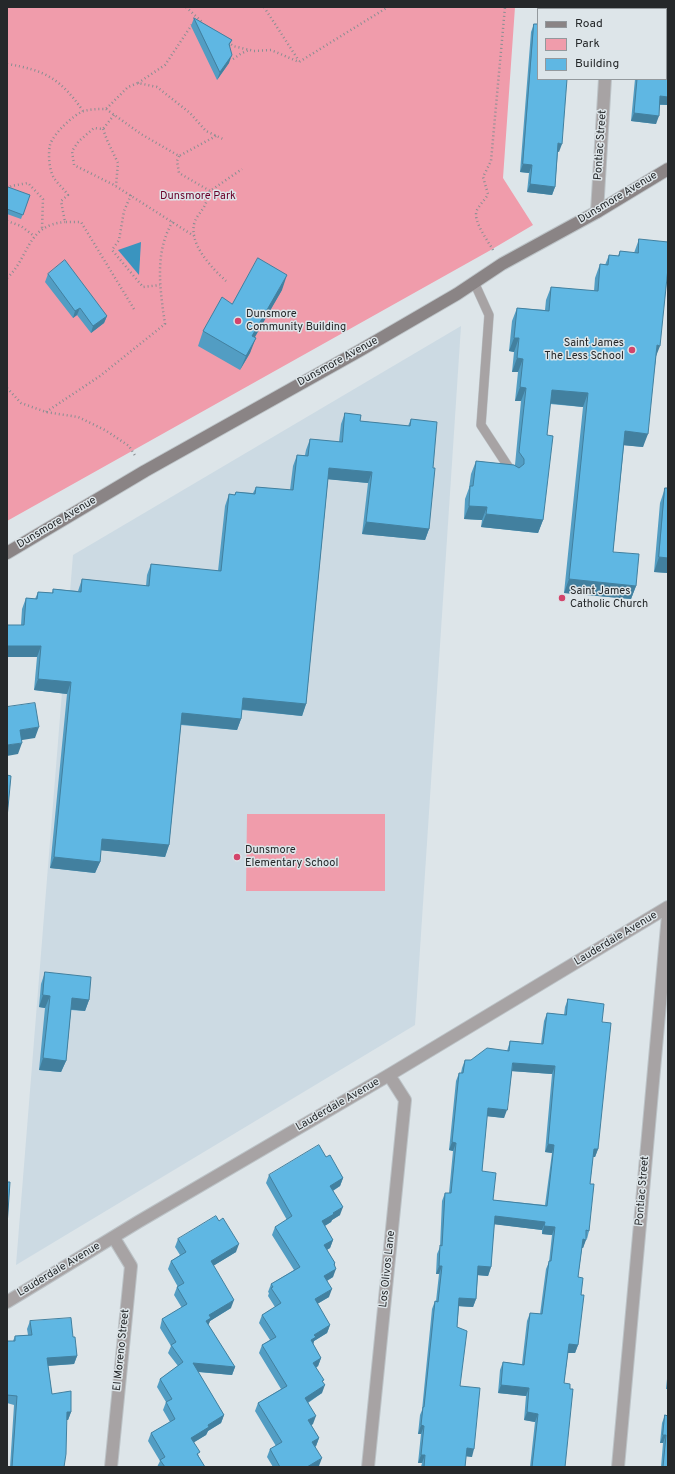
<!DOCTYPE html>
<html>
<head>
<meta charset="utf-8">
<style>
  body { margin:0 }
  #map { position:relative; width:675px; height:1474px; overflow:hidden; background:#dde5e9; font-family:Overpass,sans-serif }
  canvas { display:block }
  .frame { position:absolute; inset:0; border:8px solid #25282a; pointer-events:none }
  .legend { position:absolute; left:537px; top:8px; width:130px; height:72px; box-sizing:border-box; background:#dde5e9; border:1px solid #93999d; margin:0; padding:5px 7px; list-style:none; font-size:12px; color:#25282a }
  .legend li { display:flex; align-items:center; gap:8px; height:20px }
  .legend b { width:20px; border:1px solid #93999d }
</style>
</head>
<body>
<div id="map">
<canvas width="675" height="1474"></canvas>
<div class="frame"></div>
<ul class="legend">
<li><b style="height:5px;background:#8a8485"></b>Road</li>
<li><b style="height:11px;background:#f09cab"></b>Park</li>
<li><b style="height:11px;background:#5fb7e3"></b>Building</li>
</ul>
</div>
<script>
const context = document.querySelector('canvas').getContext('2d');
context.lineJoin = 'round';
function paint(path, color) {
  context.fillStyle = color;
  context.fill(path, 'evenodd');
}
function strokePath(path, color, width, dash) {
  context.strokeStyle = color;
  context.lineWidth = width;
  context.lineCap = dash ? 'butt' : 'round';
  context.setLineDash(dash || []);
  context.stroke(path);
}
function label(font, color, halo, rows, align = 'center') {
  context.font = font + ' Overpass,sans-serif';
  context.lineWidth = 3;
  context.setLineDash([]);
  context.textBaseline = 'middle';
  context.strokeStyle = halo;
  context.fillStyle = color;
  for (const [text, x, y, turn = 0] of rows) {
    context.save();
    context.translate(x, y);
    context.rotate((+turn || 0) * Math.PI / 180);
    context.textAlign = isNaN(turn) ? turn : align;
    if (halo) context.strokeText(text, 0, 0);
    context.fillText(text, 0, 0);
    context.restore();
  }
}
const built = new Path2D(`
  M461,326L415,1025L16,1265L73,555Z`);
const green = new Path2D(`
  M7,7H515L503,178L533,225L489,251L7,521Z
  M247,814H385V891H246Z`);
const water = new Path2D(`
  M141,242L139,275L118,250Z`);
const path = new Path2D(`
  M186,7L203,23
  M264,7L299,61
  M228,42L233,46L254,51L271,50L299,62L388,7
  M233,59L242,53L249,50
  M7,64C45,70 61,79 83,111
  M138,83L165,65L193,23
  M106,109L141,134L179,156L216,136
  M114,115L103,129L94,128L79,141L72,151L74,165L114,185L194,236
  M103,129L107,140L118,163L116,186
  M179,156L177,161L179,173L210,191L242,169
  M7,189L11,186L28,183L43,199L42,229
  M210,191C208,195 207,201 205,205C202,211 197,216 195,221C187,243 212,268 226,281
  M131,195L124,211L119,240L112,250L143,287L160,285
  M7,221L21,226L34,236
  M493,250C488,241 472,220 477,210C480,204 485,200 488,194L483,177L491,161L505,7
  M7,278C30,257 26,225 65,222
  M134,309L81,222H65L61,201L68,195C64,189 58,184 54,178C49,170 48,154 50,145C53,134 74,114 84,111C91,109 98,109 106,109L128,87L138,83L157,87L190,113L206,131L223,139
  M7,388L21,403L46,412L78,417L105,430L129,446L136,457
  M46,412L100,376L165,324C160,289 154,252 173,221`);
const lane = new Path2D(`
  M474,282L489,315L481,425L513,474`);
const street = new Path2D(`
  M610,9V7
  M597,212L605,79
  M7,1302L138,1222L389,1075L668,907
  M111,1467L131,1266L114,1238
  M368,1467L405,1100L389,1075
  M618,1467L668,915`);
const secondary = new Path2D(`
  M7,553L145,471L359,351L457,294L502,264L597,212L668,169`);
const wall = new Path2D(`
  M644,7H668V105H659L656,124L631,121L635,79H666V9H644Z
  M194,18L232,40L229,46V63L217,80L191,26Z
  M538,20V79L559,152L558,151L555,187L552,195L527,192L529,173L520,172L531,32L534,24H538Z
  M7,191L30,195L21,219L7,214Z
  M639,239L656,359L643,447L624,445L613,552L636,586L631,599L564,593L583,407L550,404L547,435L543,520L538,533L481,527L482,520L464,519L465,499L469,488L471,474L476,461L515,465L521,401H515L518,372H512L514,352L509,351L512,321L517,308L545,310L546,300L551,287L594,291L595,278L600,264L605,265L609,255L618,256L620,251L634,253Z
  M48,274L107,316L104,323L91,333L77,315L73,318L45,282Z
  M282,290L254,337L250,353L240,370L198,346L203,331L232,304Z
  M345,413L360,421L408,426L411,419L433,468L429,529L425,540L362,534L368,483L328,479L306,704L302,716L242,710L241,719L237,730L181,725L169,845L165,857L101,850L100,862L95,873L50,868L67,694L34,690L37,657H7V625H21L22,609L26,598L35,599L38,592L52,593L53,589L78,591L82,579L146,586L147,575L151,564L218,571L225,506L229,494L234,495L236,492L253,493L256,487L290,490L293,466L297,455H305L306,450L310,439L339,442L341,424Z
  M665,488L668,573L654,572L660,503Z
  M45,972L89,1000L85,1011L71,1010L66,1061L61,1072L39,1070L45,1008L39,1007L41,984Z
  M568,999L602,1022L598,1149L595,1157H593L590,1184L589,1231L587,1239L586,1238L583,1248H582L578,1277L581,1295L578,1345L575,1353H568L564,1383L565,1467H530L535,1422L524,1420L526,1396L498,1393L500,1370L503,1362L522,1364L527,1321L530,1313L540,1314L546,1269L549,1262L552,1235L542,1234V1230L494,1224L491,1267L488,1276L478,1275L476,1299L473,1307L459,1306L457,1327L460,1386L472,1457L466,1456L465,1467H421L422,1463H418L421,1434H418L420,1415L422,1410L432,1309L435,1301H436L439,1274H436L437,1254L440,1247L442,1201L445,1193H449L453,1151L449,1150L456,1081L459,1073H461L462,1068L465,1060H471L507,1051L510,1041L541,1044L544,1021L547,1013L564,1015L565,1007ZM512,1071L552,1074L545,1152L552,1153L545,1205L493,1200L482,1171L487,1116L504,1118Z
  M269,1175L343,1178L340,1186L333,1191L340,1215L332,1220L331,1222L325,1226L333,1240L330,1248L327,1250L335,1263L333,1277L327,1281L329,1297L317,1304L330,1325L327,1333L314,1341L313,1344L321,1358L318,1366L316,1368L323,1382L322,1393L308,1403L313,1424L311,1425L319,1438L316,1446L315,1447L319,1466L318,1467H273L267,1457L270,1449L276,1446L255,1411L258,1403L281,1389L259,1353L262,1345L270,1340L259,1323L262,1315L275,1307L268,1296L269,1293L268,1292L271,1284L294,1270L272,1235L275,1227L287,1220L266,1183Z
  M178,1239L236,1252L213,1266L231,1308L210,1321L208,1325L235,1367L232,1375L198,1372L224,1415L221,1423L208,1431L206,1435L194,1442L199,1457L205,1467H157L160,1461L148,1441L151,1433L170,1422L163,1410L166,1402L157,1387L160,1379L178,1366L168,1353L171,1346L160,1328L162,1319L182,1308L174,1295L177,1287H178L168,1269L171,1261L180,1255L175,1247Z
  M30,1321L73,1337L77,1356L74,1364L48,1366L52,1394L71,1412L68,1420H66L64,1467H10L14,1405L7,1403V1341H13L15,1336L28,1335L27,1329Z
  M668,1369V1389H666Z
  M668,1403V1467H661L663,1443H660L662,1423L665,1415H667Z`);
const shadedWall = new Path2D(`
  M232,55L229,63L217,80L220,72Z
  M660,96L668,97V105L657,104Z
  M634,113L659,116L656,124L631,121Z
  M558,143L562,144L559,152L555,151Z
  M523,164L532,165L529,173L520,172Z
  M530,184L555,187L552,195L527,192Z
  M287,275L282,290L247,351L252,336Z
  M80,308L77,315L73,318L75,311Z
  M107,316L104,323L91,333L93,326Z
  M256,338L250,353L240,370L246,356Z
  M514,338H519L514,352L509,351Z
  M657,345L660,346L655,359Z
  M517,358L523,359L518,372H512Z
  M520,387L526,388L521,401H515Z
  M552,390L588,393L583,407L547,403Z
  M625,431L648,434L643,447L621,445Z
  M329,468L372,472L368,483L325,479Z
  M469,506L487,507L482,520L464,519Z
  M486,514L543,520L538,533L481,527Z
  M366,522L429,529L425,540L362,534Z
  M659,557L668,558V573L654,572Z
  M569,579L636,586L631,599L564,593Z
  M7,646H41L37,657H7Z
  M38,679L71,682L67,694L34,690Z
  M243,698L306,704L302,716L239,709Z
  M182,713L241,719L237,730L178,724Z
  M39,727L35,738L16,741L20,730Z
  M22,743L18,754L7,756V745Z
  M102,839L169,845L165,857L98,850Z
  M54,857L100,862L95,873L50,868Z
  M43,995L50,996L45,1008L39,1007Z
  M72,998L89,1000L85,1011L68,1009Z
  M43,1058L66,1061L61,1072L39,1070Z
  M513,1063L555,1066L552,1074L510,1071Z
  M488,1108L507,1110L504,1118L485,1116Z
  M452,1142L456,1143L453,1151L449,1150Z
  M548,1144L554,1145L552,1153L545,1152Z
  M594,1149H598L595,1157H591Z
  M343,1178L340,1186L327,1194L330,1186Z
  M343,1207L340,1215L332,1220L331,1222L319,1229L322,1221L333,1213Z
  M495,1216L545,1222L542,1230L492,1224Z
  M544,1226L555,1227L552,1235L542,1234Z
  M583,1239L586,1240L583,1248L580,1247Z
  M333,1240L330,1248L321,1253L324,1245Z
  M239,1244L236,1252L208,1269L211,1261Z
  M335,1263L332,1271L336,1269L333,1277L321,1284L324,1276Z
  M439,1266H442L439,1274H436Z
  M478,1266L491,1267L488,1276L476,1275Z
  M332,1289L329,1297L312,1307L315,1299Z
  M459,1298L476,1299L473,1307L456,1306Z
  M234,1300L231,1308L210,1321L208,1326L206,1321L209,1315Z
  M330,1325L327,1333L314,1341L313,1345L311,1340L314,1335Z
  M569,1344L578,1345L575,1353H566Z
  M77,1356L74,1364L44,1366L47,1358Z
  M321,1358L318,1366L310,1371L313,1363Z
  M193,1363L235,1367L232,1375L190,1371Z
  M325,1385L322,1393L302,1406L305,1398Z
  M501,1385L529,1388L526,1396L498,1393Z
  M67,1412H71L68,1420H64Z
  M527,1412L538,1414L535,1422L524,1420Z
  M224,1415L221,1423L208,1431L206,1435L188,1446L191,1438L208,1425Z
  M316,1416L313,1424L306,1428L308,1420Z
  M421,1425L424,1426L421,1434H418Z
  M663,1435H666L663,1443H660Z
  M319,1438L316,1446L309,1450L312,1442Z
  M467,1448L474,1449L472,1457L464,1456Z
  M421,1455H425L422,1463H418Z
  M322,1458L319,1466L307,1467Z`);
const building = new Path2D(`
  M541,7H566V9H541Z
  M646,7H668V97L660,96L659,116L634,113L637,79H666V9H646Z
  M194,18L232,40L229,44L232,55L220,72Z
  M534,24H538V79H567L562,144L558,143L555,187L530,184L532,165L523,164Z
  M8,187L30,195L23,215L7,209V191Z
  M639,239L668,242V268L660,346L657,345L648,434L625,431L613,552L639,554L636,586L569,579L588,393L552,390L547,435L553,436L543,520L486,514L487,507L469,506L470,486H473L476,461L514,465L519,468L524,464V459L519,452L526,388L520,387L523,359L517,358L519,338H514L517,308L549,311L551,287L598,291L600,264L608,265L609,255L619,256L620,251L638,253Z
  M258,258L287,275L252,336L256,338L246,356L203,331L222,297L232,304Z
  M65,260L107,316L93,326L80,308L75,311L48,274Z
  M345,413L361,415L360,421L410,426L411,419L437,422L433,468H435L429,529L366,522L372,472L329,468L306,704L243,698L241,719L182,713L169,845L102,839L100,862L54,857L71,682L38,679L41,646H7V625H24L26,598L37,599L38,592L53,593V589L81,592L82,579L149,586L151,564L221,571L229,494L235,495L236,492L255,494L256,487L293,490L297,455L308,456L310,439L342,442Z
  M665,488H668V558L659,557Z
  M35,703L39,727L20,730L22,743L7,745V707Z
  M7,775L11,776L7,818Z
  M45,972L91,977L89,1000L72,998L66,1061L43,1058L50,996L43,995Z
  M568,999L604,1004L602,1022L611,1023L598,1149H594L590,1184H594L589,1231L586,1230V1240L583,1239L578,1277L583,1278L581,1295H584L578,1345L569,1344L564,1383L570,1384V1389H573L565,1467H532L538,1414L527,1412L529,1388L501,1385L503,1362L524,1365L530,1313L542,1314L549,1261H551L555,1227L544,1226L545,1222L495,1216L491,1267L478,1266L476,1299L459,1298L457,1327L467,1331L460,1386L480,1388L474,1449L467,1448L465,1467H424L425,1455H421L424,1426L421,1425L423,1407H424L435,1301L438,1302L442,1266H439L440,1245L442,1246L445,1193H451L456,1143L452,1142L459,1073H463L465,1060H471L487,1048L509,1051L510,1041L543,1044L547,1013L566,1015ZM513,1063L555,1066L548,1144L554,1145L547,1206L493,1200L496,1173L482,1171L488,1108L507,1110Z
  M319,1145L326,1157L330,1155L343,1178L330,1186L343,1207L333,1213L334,1214L322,1221L333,1240L324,1245L335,1263L334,1264L336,1269L324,1276L332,1289L315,1299L330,1325L314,1335L316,1337L311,1340L321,1358L313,1363L324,1380L322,1381L325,1385L305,1398L316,1416L308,1420L319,1438L312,1442L322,1458L307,1467H280L270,1449L282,1442L258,1403L287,1386L262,1345L276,1337L262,1315L281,1303L271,1288L273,1287L271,1284L300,1267L275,1227L292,1216L269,1175Z
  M7,1182H10L7,1226Z
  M216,1216L219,1221L223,1218L239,1244L211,1261L234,1300L209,1315L211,1318L206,1321L235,1367L193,1363L224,1415L208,1425L209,1427L191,1438L200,1452L197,1454L205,1467H165L160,1460L165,1457L151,1433L175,1419L166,1402L172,1399L160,1379L183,1362L171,1345L176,1342L162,1319L187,1304L177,1287L184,1283L171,1261L186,1252L178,1239Z
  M71,1318L73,1337H75L77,1356L47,1358L52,1394L71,1391V1412H67L66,1454L64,1467H12L17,1396L7,1395V1341H15V1336L32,1335L30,1321Z
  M665,1415L668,1416V1467H663L666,1435H663Z`);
const markers = [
  [238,321,4,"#d3446b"],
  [632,350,4,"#d3446b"],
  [562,598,4,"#d3446b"],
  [237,857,4,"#d3446b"]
];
const streetNames = [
  ["Pontiac Street",601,145,-86],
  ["Dunsmore Avenue",618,198,-31],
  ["Dunsmore Avenue",338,362,-29],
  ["Dunsmore Avenue",57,523,-31],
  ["Lauderdale Avenue",616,939,-31],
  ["Lauderdale Avenue",338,1105,-30],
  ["Pontiac Street",643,1191,-85],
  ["Los Olivos Lane",388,1269,-84],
  ["Lauderdale Avenue",59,1270,-31],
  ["El Moreno Street",122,1350,-84]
];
const parkNames = [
  ["Dunsmore Park",198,197]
];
const poiNames = [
  ["Dunsmore",246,315],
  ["Community Building",246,328],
  ["Saint James",624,344,"right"],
  ["The Less School",624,357,"right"],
  ["Saint James",570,592],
  ["Catholic Church",570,605],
  ["Dunsmore",245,851],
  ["Elementary School",245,864]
];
paint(built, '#ccdae3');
paint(green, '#f09cab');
paint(water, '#3a94bf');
strokePath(lane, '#bcc3c7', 10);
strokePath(street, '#bcc3c7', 14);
strokePath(secondary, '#bcc3c7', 14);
strokePath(path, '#898e92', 2.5, [1, 3]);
strokePath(lane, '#a7a3a4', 9);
strokePath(street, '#a7a3a4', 12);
strokePath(secondary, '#8a8485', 12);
paint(wall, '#529dc3');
paint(shadedWall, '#42809f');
paint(building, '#5fb7e3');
strokePath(building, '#42809f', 1);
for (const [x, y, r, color] of markers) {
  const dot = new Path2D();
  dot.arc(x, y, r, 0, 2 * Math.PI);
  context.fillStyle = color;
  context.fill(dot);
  strokePath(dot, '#dde5e9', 1.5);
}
label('11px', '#25282a', '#dde5e9', streetNames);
label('11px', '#690028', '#dde5e9', parkNames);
label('11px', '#25282a', '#dde5e9', poiNames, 'left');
</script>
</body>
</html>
